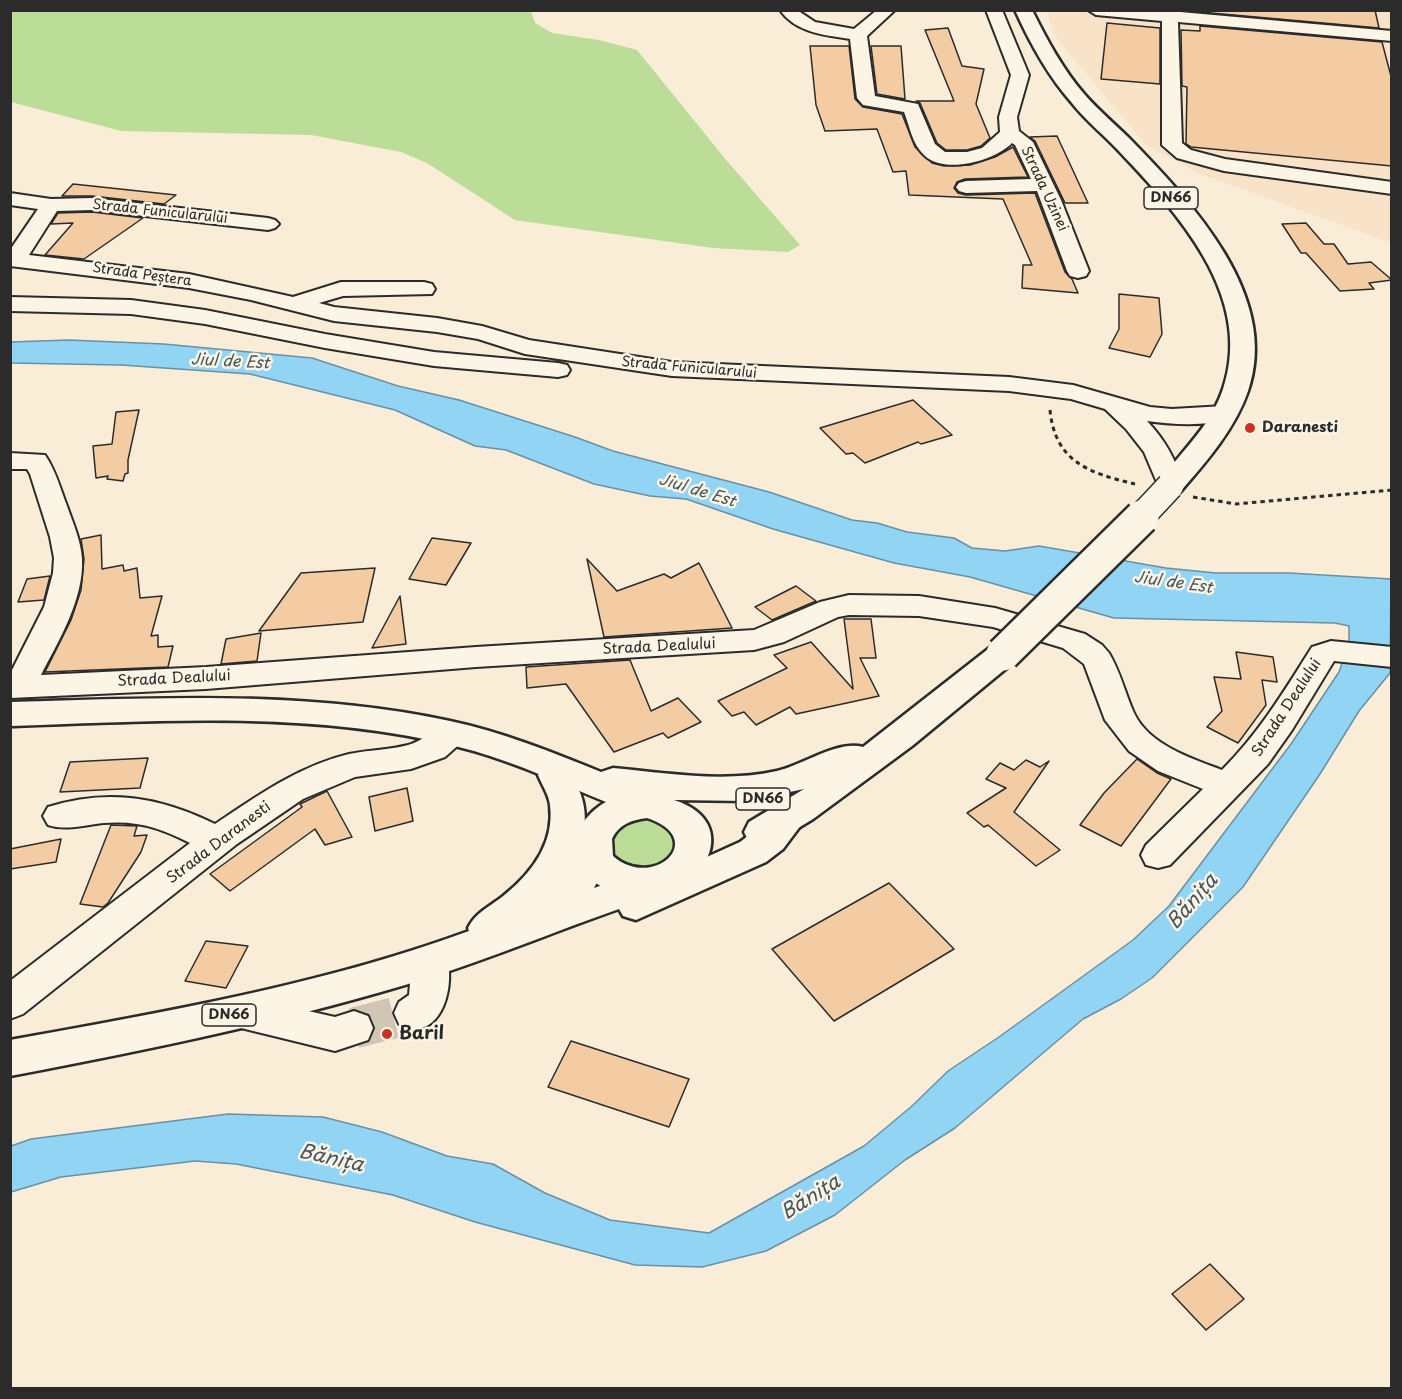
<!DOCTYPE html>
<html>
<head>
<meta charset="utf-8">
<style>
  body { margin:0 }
  #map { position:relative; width:1402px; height:1399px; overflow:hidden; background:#faedd8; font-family:"Playpen Sans",sans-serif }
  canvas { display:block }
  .frame { position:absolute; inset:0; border:12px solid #2b2b2b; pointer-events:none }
</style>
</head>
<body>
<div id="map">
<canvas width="1402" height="1399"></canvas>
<div class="frame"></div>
</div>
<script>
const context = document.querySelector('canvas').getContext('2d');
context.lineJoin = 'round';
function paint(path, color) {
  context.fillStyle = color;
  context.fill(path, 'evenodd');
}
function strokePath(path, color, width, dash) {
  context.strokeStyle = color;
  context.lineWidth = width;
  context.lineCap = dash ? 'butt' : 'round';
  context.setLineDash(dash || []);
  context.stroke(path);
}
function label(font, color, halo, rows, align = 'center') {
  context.font = font + ' "Playpen Sans",sans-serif';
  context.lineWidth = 5;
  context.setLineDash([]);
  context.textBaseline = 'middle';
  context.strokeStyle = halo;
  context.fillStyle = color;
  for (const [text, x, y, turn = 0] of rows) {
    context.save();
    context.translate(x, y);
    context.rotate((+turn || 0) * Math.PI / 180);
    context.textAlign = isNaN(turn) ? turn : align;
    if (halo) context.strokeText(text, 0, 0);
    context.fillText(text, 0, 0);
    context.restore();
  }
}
const built = new Path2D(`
  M1046,11H1391V243L1198,173L1146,145L1057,39Z`);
const green = new Path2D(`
  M10,11H531L535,23L552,33L599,40L637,50L727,161L800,245L788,252L713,248L515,220L427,163L401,152L311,135L121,131L11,102Z
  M646,805L692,856L615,877L598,828Z`);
const water = new Path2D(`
  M69,340L164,344L312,358L398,386L459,400L575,437L613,451L769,492L852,520L877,523L907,532L954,538L972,548L1005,551L1039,546L1166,568L1216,573H1289L1391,579L1390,673L1359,711L1320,774L1243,887L1152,978L1121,999L1083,1019L955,1128L905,1160L835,1215L766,1251L702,1267L635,1265L475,1222L393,1195L236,1164L195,1161L61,1177L11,1192V1146L31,1139L228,1114L323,1117L382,1132L447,1156L493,1164L545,1193L610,1220L709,1233L864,1146L912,1106L948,1071L999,1037L1133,940L1169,906L1291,744L1339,672L1349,643V626L1335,623L1114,618L970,577L894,563L773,529L686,499L650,496L594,484L506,450L475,446L395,410L250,374L121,365L11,363L10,342Z`);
const building = new Path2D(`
  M1200,10H1375L1379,28L1200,12Z
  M1107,23L1160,28V84L1101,79Z
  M1200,26L1382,42L1392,80V166L1191,147L1186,144L1187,87L1182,86L1181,30L1200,31Z
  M948,28L962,66L984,69L976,104L990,138L981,146L967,150H946L937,143L920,103L916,101H954L925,30Z
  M810,46H849L855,99L863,107L902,114L915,147L932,163L944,166L970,165L995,157L1013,147L1028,177L965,179L957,182L954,188L958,193L966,195L1035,193L1065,272L1072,279L1078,293L1022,288L1023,265H1032L1003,199L909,195L906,171L893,172L877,129L825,131L816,105Z
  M871,46H901L905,99L877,94Z
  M1057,136L1088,203H1065L1035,141L1030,137Z
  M73,184L176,195L164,204L92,196H62Z
  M92,212L143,218L84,259L45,255L73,223L51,224L58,213Z
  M1306,223L1324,244H1334L1348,264L1371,262L1392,280L1369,283L1374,289L1340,291L1306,253H1301L1282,224Z
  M1119,294L1159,298L1162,334L1150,357L1109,348L1119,329Z
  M913,400L952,435L921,444L918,442L865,463L853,453L846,454L820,428Z
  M139,410L128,460V473L125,474L123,481L107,479L108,476L96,478L93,446L112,444L116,412Z
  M101,535L102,569L123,565L124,571L137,568L140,598L162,596L151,636L158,635V647L173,646L168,667L45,672L71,620L81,590L84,559L81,539Z
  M432,538L471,543L446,585L409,579Z
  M587,559L617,591L664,574L671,578L699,563L732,628L604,637Z
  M375,568L363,622L259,631L301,573Z
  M50,576L44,600L18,602L27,579Z
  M796,586L816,601L772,620L755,607Z
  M400,596L406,644L372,648Z
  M844,619H871L876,658H860L879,696L796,714L790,707L756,725L744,712L732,716L718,701L787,668L774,655L811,642L853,689Z
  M261,633L257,661L221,664L226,639Z
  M1236,652L1273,657L1277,682L1262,680L1266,705L1238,743L1207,727L1222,711L1214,677L1241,679Z
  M630,660L651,711L678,698L701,722L668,738L663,733L614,752L566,684L527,688L526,667Z
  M148,758L140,788L60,792L70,762Z
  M1137,759L1157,773L1171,779L1121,846L1080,825L1104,793Z
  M1026,760L1040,767L1049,761L1014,812L1060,850L1036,866L988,825L984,827L967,813L1006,788L986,779L1000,763L1014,770Z
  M407,788L413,821L375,831L369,797Z
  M327,791L352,837L325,845L315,829L230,891L210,874L302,807L300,804Z
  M111,825L137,826L134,836L147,835L141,852L108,903L103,907L80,904Z
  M61,839L56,862L10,869V849Z
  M889,883L954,949L834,1021L772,949Z
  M206,941L248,946L226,988L185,981Z
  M571,1041L689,1079L669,1127L548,1087Z
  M1210,1264L1244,1299L1206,1330L1172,1294Z`);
const minorTunnel = new Path2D(`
  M354,1028L413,1013`);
const path = new Path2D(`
  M1050,410C1055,462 1089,473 1135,484
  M1193,497L1236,504L1392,490`);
const minor = new Path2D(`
  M780,10H797L815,22L854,29L877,10H895L867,36L875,96L918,104L935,144L945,152H967L982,148L1000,132L999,117L1011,75L986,10H1002L1029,75L1017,117L1019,131L1033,142L1061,200L1089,271L1086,276L1078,278L1070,276L1067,271L1037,191L966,193L959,191L956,187L959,183L966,181L1031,179L1015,145L1012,143C995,161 944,175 924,155C912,144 910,127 904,112L863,105L857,98L850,39C825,35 796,33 780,10Z
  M1088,10H1158L1392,31V41L1178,22L1182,143L1191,150L1225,159L1392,182V194L1224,171L1177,158L1162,145V21L1096,15Z
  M10,193L51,199L92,198L268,218L275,220L279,224L275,228L268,230L92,210L57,211L29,255L189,274L293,297L341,282H424L432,284L435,289L432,294L343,296L319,303L334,307L437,318L482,326L529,340L672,362L1009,377L1073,385L1150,407L1172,409L1224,406L1233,409L1237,414L1233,419C1206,426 1175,425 1147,421C1165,440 1177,461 1183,486L1179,492L1170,494L1161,492L1144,452L1126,429L1105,409L1071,399L1009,391L672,376L525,354L478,339L437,332L334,321L251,300L189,288L10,266V250L38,209L10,205Z
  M10,297L131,300L205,310L325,334L434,352L558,363L567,365L570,370L567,375L558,377L434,366L325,348L205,324L131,314L10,311Z
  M10,453L45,455C56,471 60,488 67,506C73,523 81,541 82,559C84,599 59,640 41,675L206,667L476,647L754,630L820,602L849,595L919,596L995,608L1085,634L1102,645L1109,653C1120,671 1125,693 1134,713C1149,745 1191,758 1222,770C1259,733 1285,690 1312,647L1331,641L1392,647V667L1334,661L1292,730L1268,764L1170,865L1158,868L1146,865L1141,855L1146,845L1203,789L1158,771L1129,751L1105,720L1084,664L1063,648L993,627L919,616L849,615L838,617L784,642L754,650L476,667L206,689L10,698V674L44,607L53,573L54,558L50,537L30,474L27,469H10Z
  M452,722L463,725L468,733L463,741L445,757L411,769L355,777L303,799L237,844L23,1014L10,1019V981L190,843C161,828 137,820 104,823C85,825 66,831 48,825L43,816L48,807C108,788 160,797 215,824C257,796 299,766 349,754C368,750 389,750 408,745C425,741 435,726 452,722Z
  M431,946L444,950C456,973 448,1030 413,1029C409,1029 403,1026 399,1024L394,1013L399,1002L409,995L412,961L418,950Z
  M241,996L335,1017L354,1011L368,1016L373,1028L368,1040L335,1051L241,1028L227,1023L222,1012L227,1001Z`);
const major = new Path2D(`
  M1015,10H1032C1047,40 1063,70 1085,95C1099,111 1116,125 1131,140C1191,202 1281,296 1248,391C1235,429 1206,462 1180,492L1170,494L1160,492L1156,486C1179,453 1210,428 1223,389C1255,296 1176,211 1117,149C1102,133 1085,120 1072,103C1048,76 1030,43 1015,10Z
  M1003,643L1014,646L1019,654L1014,662L912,746L813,819L775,842L762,846L749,842L744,832L749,822L804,789L747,801L674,800C752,825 693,909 631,898C622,896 614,892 605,888C590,882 577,867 576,850C573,831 589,811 606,802C562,784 519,764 474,751C325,709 163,721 10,726V702C157,698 306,690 450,721C502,732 552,752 601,772L613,768C667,773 723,783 777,771C803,765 838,740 863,747L992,646ZM647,818C710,839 653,891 613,856L612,839C619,824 632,820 647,818Z`);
const highway = new Path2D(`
  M555,762L567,766C583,794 589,810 582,843L594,839L607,843L612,853L594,888L655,867L669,874L740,842L757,829L776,808L789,804L802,808L807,817L783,849L766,862L636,920L623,916L619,909C556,931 494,957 431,977C293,1020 152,1049 10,1076V1040C164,1012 322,985 469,931L468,928C475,913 489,907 502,897C530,875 555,844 550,805C549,795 542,785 538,775L543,766Z`);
const majorBridgeFar1 = new Path2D(`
  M1140,518L1170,486`);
const majorBridge = new Path2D(`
  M1003,654L1142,517`);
const markers = [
  [1250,428,6,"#c8321e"],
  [387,1034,6,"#c8321e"]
];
const farStreetnames = [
  ["Strada Uzinei",1044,189,65],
  ["Strada Funicularului",160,212,6],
  ["Strada Peștera",142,275,8],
  ["Strada Funicularului",689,368,5]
];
const shields = [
  [1171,198,54],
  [763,799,54],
  [229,1015,54]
];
const shieldNames = [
  ["DN66",1171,198],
  ["DN66",763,799],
  ["DN66",229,1015]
];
const poiNames = [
  ["Daranesti",1262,428]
];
const streetNames = [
  ["Strada Dealului",659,647,-3],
  ["Strada Dealului",174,679,-3],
  ["Strada Dealului",1287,708,-57],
  ["Strada Daranesti",219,843,-37]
];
const waterNames = [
  ["Jiul de Est",230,362,3],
  ["Jiul de Est",697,491,17],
  ["Jiul de Est",1173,583,8]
];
const nearPoinames = [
  ["Baril",399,1034]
];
const nearWaternames = [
  ["Bănița",1193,902,-49],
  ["Bănița",331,1159,13],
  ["Bănița",811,1198,-32]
];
paint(built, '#f8e3c8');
paint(green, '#bbdd97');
paint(water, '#92d4f4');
strokePath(water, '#6990a4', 1.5);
paint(building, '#f4cca4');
strokePath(building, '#2b2b2b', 1.5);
strokePath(minorTunnel, '#d1c6b5', 41, [41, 20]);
strokePath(minor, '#2b2b2b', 4);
strokePath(major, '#2b2b2b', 5);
strokePath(highway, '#2b2b2b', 5);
strokePath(path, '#2b2b2b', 3, [4.5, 4]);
paint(minor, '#fcf5e5');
paint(major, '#fcf5e5');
paint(highway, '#fcf5e5');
strokePath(majorBridgeFar1, '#2b2b2b', 29, []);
strokePath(majorBridge, '#2b2b2b', 38, []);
strokePath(majorBridgeFar1, '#fcf5e5', 26);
strokePath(majorBridge, '#fcf5e5', 33);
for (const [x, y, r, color] of markers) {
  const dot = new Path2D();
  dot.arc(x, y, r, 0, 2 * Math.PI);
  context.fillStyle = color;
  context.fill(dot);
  strokePath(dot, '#fcf5e5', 2);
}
label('14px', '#2b2b2b', '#fcf5e5', farStreetnames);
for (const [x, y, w] of shields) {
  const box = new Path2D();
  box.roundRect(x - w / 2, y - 11, w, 22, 4.5);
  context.fillStyle = '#fcf5e5';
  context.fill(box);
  strokePath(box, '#2b2b2b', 1.5);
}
label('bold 14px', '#2b2b2b', null, shieldNames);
label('bold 15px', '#2b2b2b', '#fcf5e5', poiNames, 'left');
label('15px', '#2b2b2b', '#fcf5e5', streetNames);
label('italic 16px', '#45555d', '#fcf5e5', waterNames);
label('bold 18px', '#2b2b2b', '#fcf5e5', nearPoinames, 'left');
label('italic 20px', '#45555d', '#fcf5e5', nearWaternames);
</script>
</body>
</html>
